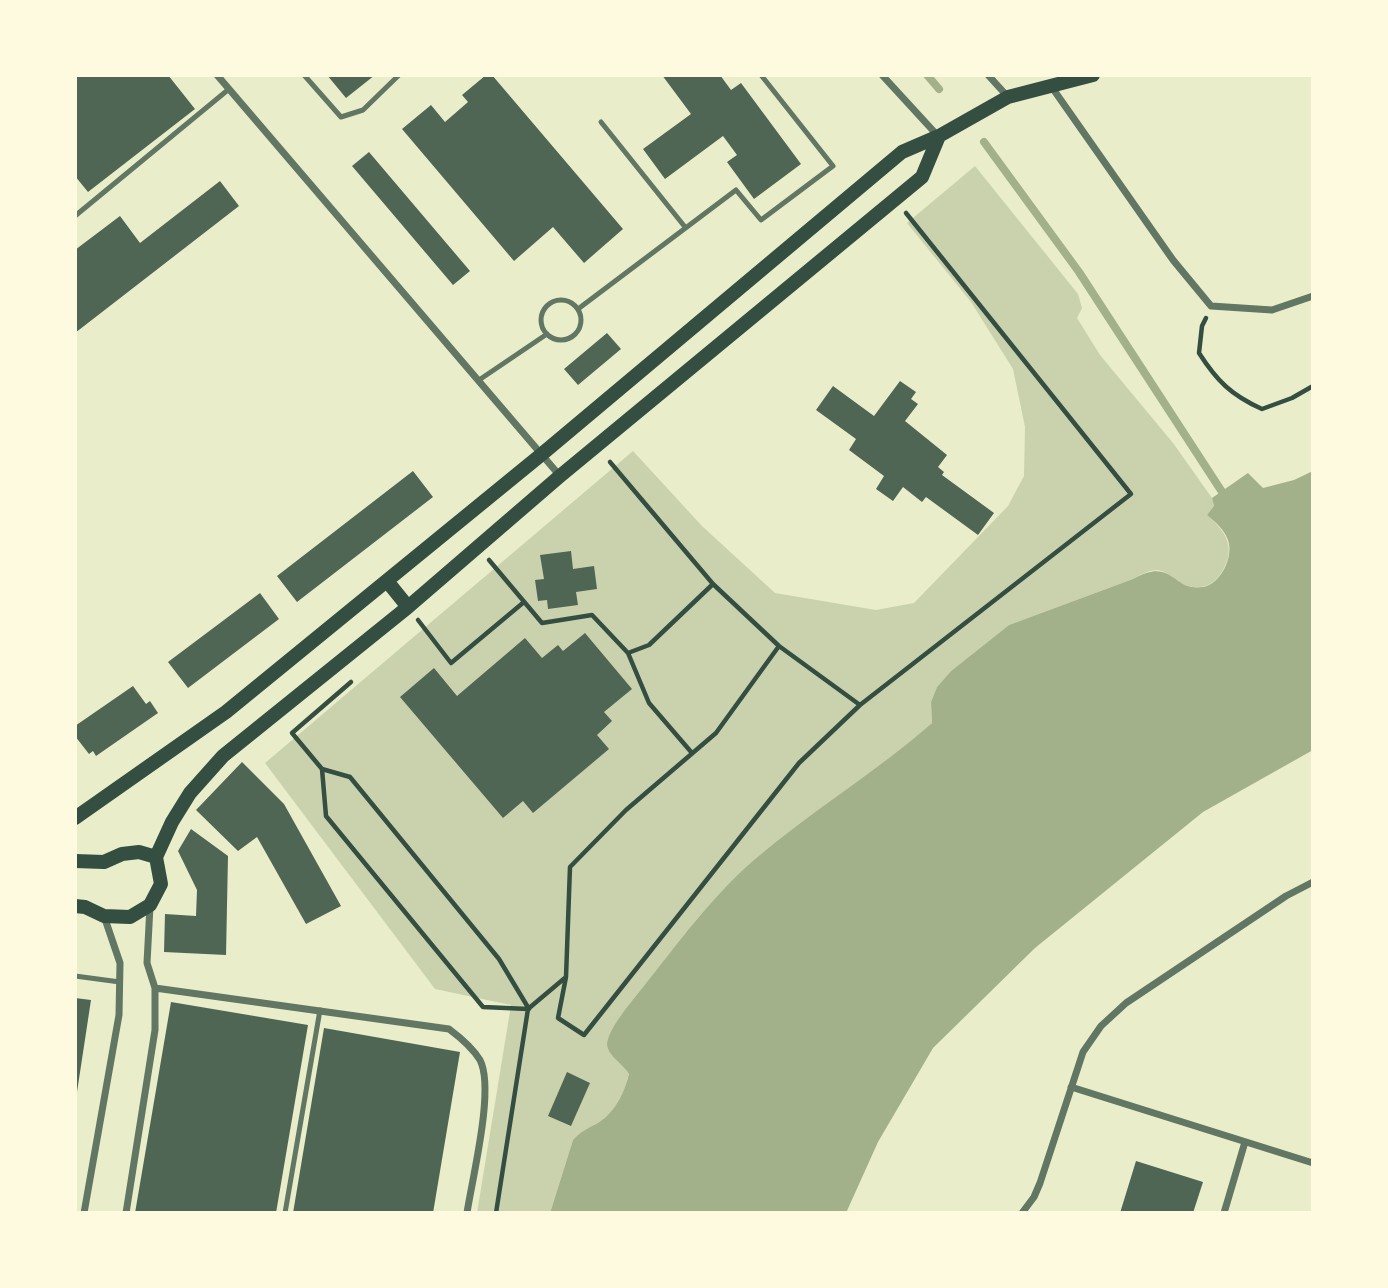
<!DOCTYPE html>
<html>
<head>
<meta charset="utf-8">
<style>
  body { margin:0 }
  #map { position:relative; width:1388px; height:1288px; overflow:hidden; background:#e9edc9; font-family:Montserrat,sans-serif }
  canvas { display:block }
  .frame { position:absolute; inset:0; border:77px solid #fefae0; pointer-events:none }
</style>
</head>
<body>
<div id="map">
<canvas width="1388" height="1288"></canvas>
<div class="frame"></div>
</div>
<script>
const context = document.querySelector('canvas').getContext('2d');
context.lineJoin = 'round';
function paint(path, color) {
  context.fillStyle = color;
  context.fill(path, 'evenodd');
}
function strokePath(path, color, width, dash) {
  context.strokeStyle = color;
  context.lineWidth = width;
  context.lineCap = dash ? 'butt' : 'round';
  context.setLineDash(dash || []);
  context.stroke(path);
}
const green = new Path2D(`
  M975,166L1078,294L1082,308L1077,318L1100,355L1173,443L1212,498L1214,506L1207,515C1220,527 1232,539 1228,557C1221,583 1203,595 1178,582C1173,579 1169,574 1164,572C1154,567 1142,574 1133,579L1009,625L951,671L937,687L931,702L932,723C876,772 811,811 755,859C712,896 678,943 643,987C633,1000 607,1029 607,1045C608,1056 624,1065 629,1074C624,1094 614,1114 596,1124C586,1129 580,1132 573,1140L550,1213H477L511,1005L435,989L265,763L633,451L702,526L775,593L876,610L914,603L1008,506L1024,476L1025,427L1013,369L971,302L907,223Z`);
const water = new Path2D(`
  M1313,471V750L1203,812L1035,948L933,1048L878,1142L846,1213H550L573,1140C580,1132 586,1129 596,1124C614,1114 624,1094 629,1074C624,1065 608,1056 607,1045C607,1029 633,1000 643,987C678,943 712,896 755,859C811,811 876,772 932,723L931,702L937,687L951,671L1009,625L1133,579C1174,556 1171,592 1203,587C1221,584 1234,556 1228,540C1224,529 1215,522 1207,515L1214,506L1212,498L1248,473L1263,488L1294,480Z`);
const stream = new Path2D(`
  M927,75L939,89
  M984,142L1079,272L1226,498`);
const building = new Path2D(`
  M75,75H168L195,109L88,192L75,176Z
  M327,75H375L346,98Z
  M486,75H492L623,229L584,263L553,227L514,261L402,129L431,105L445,122L468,102L462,95Z
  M662,75H720L731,90L741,83L801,164L754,199L727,162L737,155L723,136L665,179L643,149L691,114Z
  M369,152L470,271L453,285L352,166Z
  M220,181L239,206L75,333V250L120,216L140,243Z
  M607,333L621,349L578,385L564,369Z
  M900,381L916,392L911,399L918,404L905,421L947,455L938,467L944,472L942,475L994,513L978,535L926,497L922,502L903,487L893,501L876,489L884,476L849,450L856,439L816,410L833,386L874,416Z
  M413,471L433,497L297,602L277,576Z
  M571,551L573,569L594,566L597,589L576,592L578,605L548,609L547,600L538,601L535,580L544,579L540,555Z
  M260,593L279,619L188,688L168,662Z
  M585,633L632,689L604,712L612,721L597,735L609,749L533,813L523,801L503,818L400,697L434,668L457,696L525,638L542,658L558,645L563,651Z
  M133,686L146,704L150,701L158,713L96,756L93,751L89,754L75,736V726Z
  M242,762L284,804L341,906L306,924L257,837L238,851L196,810Z
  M191,829L228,856L226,955L164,952L165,914L196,916L197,890L178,851Z
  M75,998L91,1000L77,1092H75Z
  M171,1002L308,1025L276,1213H135Z
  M324,1028L460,1052L433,1213H293Z
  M567,1072L590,1083L571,1126L548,1116Z
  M1136,1161L1203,1182L1193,1213H1120Z`);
const path = new Path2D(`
  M1206,318L1202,326L1199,353C1217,381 1231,395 1262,409L1292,398L1313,386
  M610,462L713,584L779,646
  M489,560L542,623L592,615L628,653L649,645L713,584
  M418,620L451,663L524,602
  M628,653L649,703L692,753
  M351,682L292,733L322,769L350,777L499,959L529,1009
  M322,769L326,816L483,1007L528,1009
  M566,977L570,867L626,810L716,733L779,646L860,705
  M496,1213L528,1009L566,977L558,1018L584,1035L799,763L860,705L1131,494L906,213`);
const service = new Path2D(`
  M304,75L341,117L363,110L399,75
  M601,122L685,227
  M75,216L229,89
  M541 320a20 20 0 1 1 40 0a20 20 0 1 1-40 0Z
  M578,309L736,190L761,220L833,166L761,75
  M479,380L547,334
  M75,976L120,982
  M285,1213L320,1010`);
const minor = new Path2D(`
  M217,75L560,476
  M882,75L938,136
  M988,75L1008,97
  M1051,86L1173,260L1211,306L1272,310L1313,296
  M155,988L449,1029C461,1038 472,1047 480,1060C495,1089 472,1179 467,1213
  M1071,1087L1313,1163
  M84,1213L119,1015L120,963L104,916
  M126,1213L155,1030V988L147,963L150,906
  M1022,1213L1034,1197L1040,1183L1083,1052L1101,1026L1126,1003L1286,896L1313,882
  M1224,1213L1245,1142`);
const secondary = new Path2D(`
  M387,581L408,607
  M75,818L226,712L542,454L902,152L939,136L1008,97L1093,75
  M75,861L104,862L122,854L139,852L156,857
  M75,906L85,907L104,916L130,917L150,905L161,884L156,857L172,822L190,793L223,756L408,607L560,476L922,177L939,136`);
paint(green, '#cad2ad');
paint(water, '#a3b18a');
strokePath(stream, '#a3b18a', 8);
paint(building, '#4f6655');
strokePath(path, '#344e41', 4.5);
strokePath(service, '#617663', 5);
strokePath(minor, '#617663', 7);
strokePath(secondary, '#344e41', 14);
</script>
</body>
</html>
